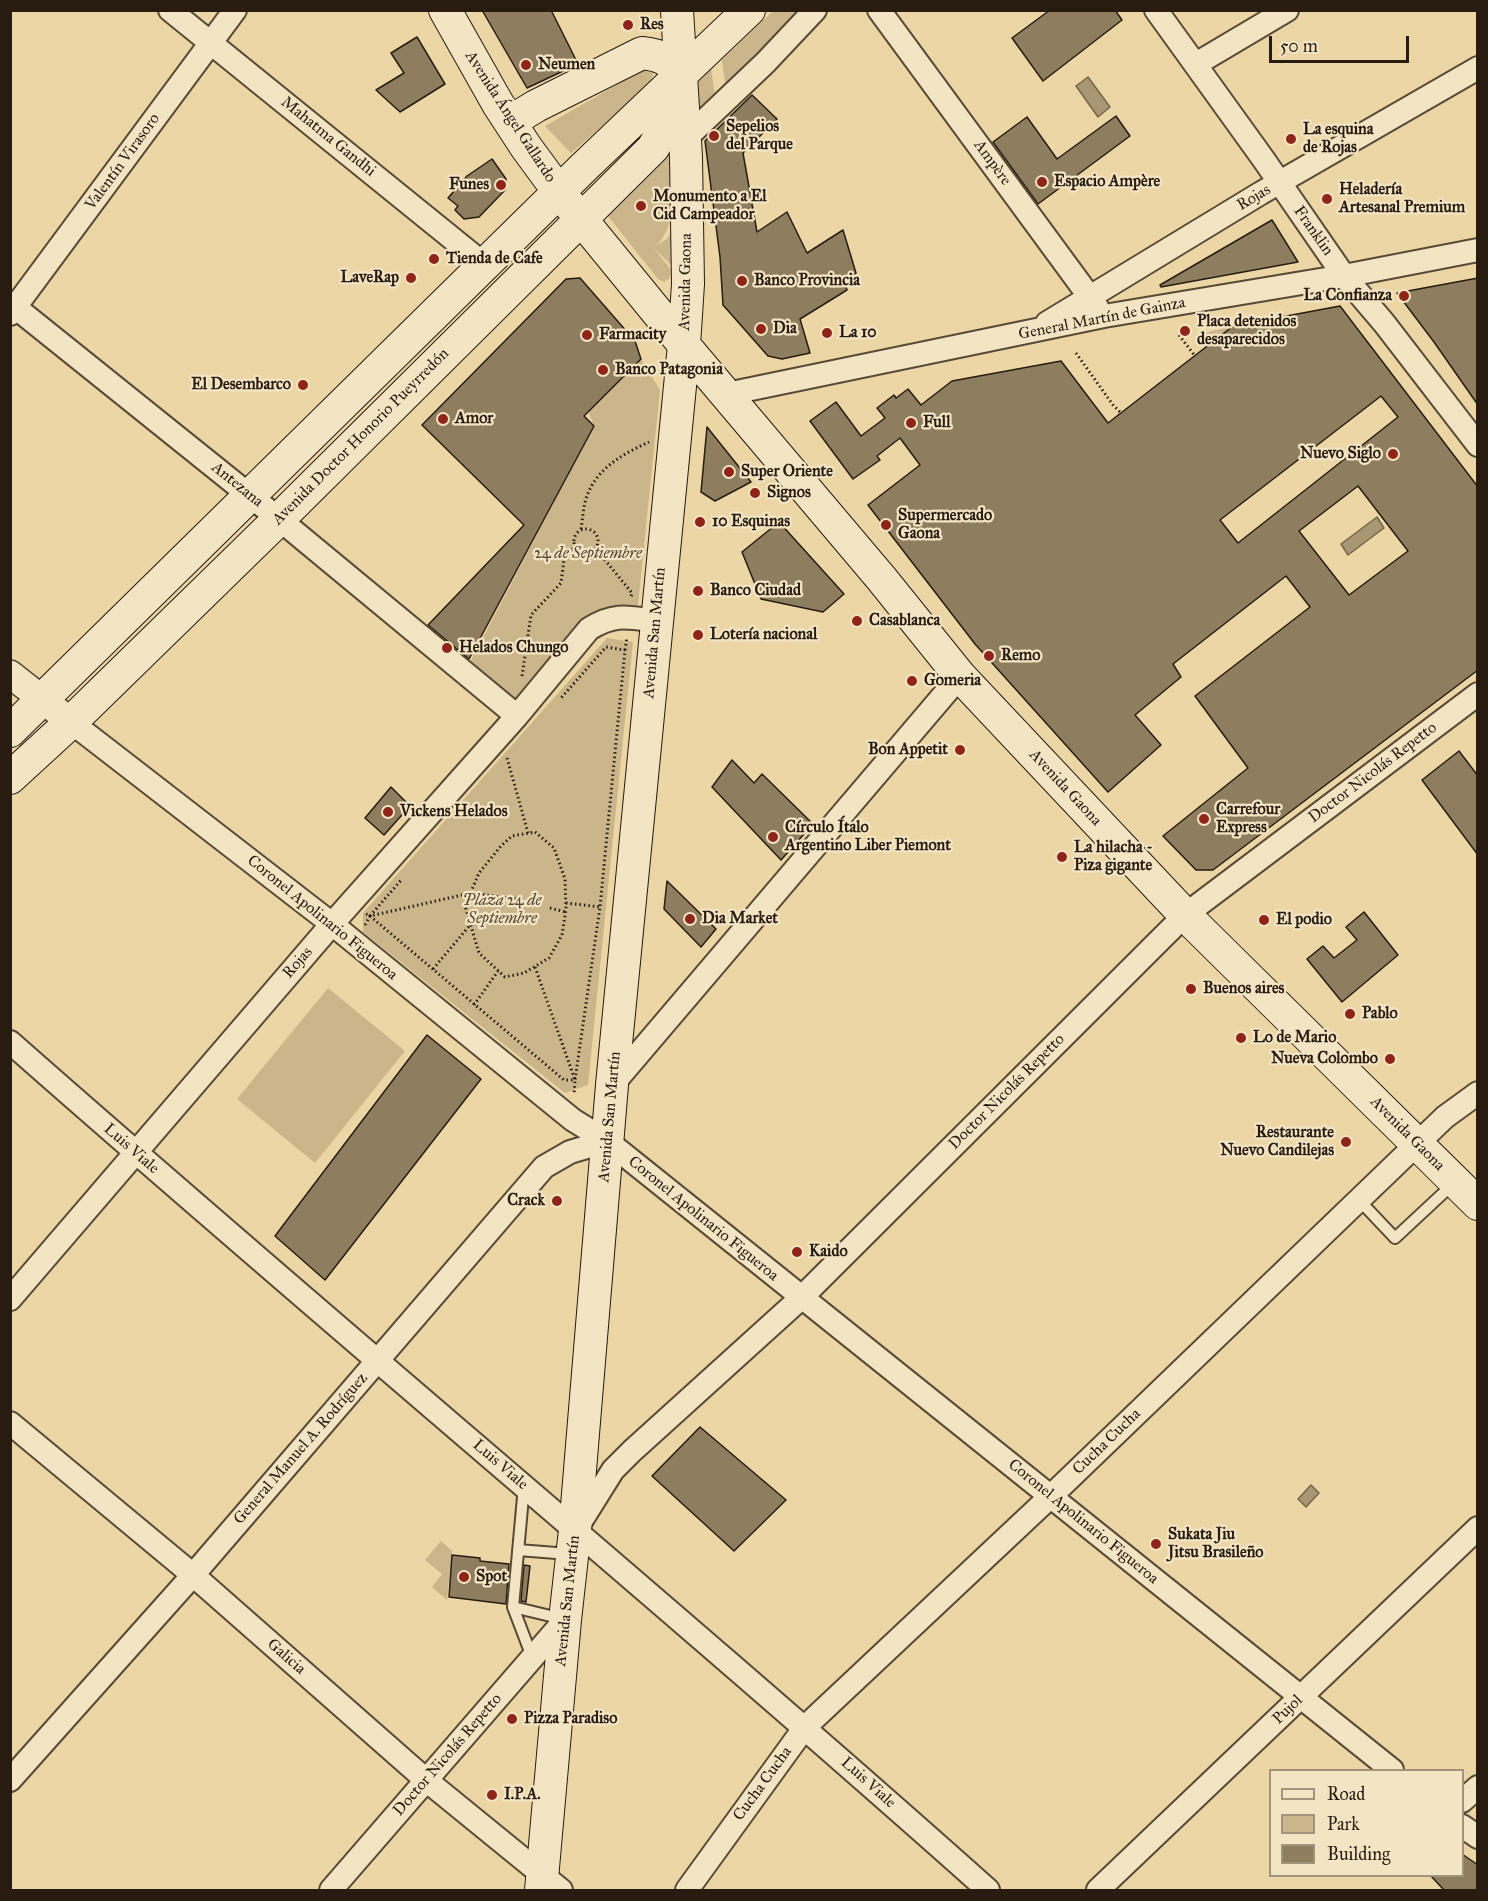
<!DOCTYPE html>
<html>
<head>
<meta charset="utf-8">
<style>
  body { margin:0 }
  #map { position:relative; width:1488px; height:1901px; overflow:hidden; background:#ecd6a5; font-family:"IM FELL Great Primer",serif }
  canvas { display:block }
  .frame { position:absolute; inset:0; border:12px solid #281c11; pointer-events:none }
  .legend { position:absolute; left:1269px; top:1769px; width:195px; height:108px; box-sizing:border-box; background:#f3e4c4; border:2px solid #a2947c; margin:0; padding:8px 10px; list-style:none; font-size:18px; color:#281c11 }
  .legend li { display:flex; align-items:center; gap:12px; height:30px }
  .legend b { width:30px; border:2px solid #a2947c }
  .scale { position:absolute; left:1269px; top:36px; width:140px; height:27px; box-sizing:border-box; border:3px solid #281c11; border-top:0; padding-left:8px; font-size:18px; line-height:21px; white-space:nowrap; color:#281c11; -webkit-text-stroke:4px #f3e4c4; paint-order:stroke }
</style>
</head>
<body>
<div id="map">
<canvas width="1488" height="1901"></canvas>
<div class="frame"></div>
<ul class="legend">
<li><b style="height:8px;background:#f3e4c4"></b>Road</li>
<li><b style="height:16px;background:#cbb68c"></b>Park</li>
<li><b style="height:16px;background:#8e7d5e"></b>Building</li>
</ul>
<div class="scale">50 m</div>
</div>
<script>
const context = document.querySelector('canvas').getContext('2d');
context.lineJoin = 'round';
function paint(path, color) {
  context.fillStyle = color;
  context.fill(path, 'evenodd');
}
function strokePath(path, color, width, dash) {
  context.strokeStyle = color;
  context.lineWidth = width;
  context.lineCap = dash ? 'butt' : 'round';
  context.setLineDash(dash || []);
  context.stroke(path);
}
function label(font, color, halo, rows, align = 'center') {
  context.font = font + ' "IM FELL Great Primer",serif';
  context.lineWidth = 4.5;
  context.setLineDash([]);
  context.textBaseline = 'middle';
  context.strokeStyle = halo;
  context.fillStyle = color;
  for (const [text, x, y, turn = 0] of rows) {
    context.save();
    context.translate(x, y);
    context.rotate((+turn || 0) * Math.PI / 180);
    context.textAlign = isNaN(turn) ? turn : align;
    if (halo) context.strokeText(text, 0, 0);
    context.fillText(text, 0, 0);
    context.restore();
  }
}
const green = new Path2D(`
  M773,11H808L726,91L722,60Z
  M646,68L654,69L651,84L571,153L545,126Z
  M711,69L716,102L697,111L696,84Z
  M671,144C672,175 680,222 657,245L668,238L674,224L671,265L654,248L671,270L670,278L664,282L658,279L604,211Z
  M1233,326L1206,347L1196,335Z
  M641,359L660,390L638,605L606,607L517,702L470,662L594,426L588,411Z
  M607,638L633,642L588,1085L565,1093L363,932V913Z
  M328,988L405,1051L315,1163L237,1099Z
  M441,1541L452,1551L447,1600L432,1587L442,1574L425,1560Z`);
const water = new Path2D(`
  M1088,77L1110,107L1098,117L1076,86Z
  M1377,517L1384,528L1348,555L1341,544Z
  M1311,1485L1319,1493L1306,1507L1298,1499Z`);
const building = new Path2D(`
  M482,10H551L578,64L527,88Z
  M1050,10H1115L1122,20L1043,81L1012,38Z
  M417,37L445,84L400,112L376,90L404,73L391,53Z
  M752,95L777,119L743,153L757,232L787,212L807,253L843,230L856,273L844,280L847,290L800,319L810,353L782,359L768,356L723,305L720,257L705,141Z
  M1116,116L1130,136L1038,204L993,142L1027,117L1057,159Z
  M492,159L506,179V189L479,217L464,219L455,210L458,206L448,198L467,176Z
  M1272,220L1298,262L1161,287L1160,285Z
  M580,278L635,341L641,359L584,416L594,426L469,659L428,625L524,525L422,425L566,279Z
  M1478,278V405L1434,342L1397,293Z
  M1340,306L1478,487V670L1213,870H1196L1163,836L1248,768L1195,696L1310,607L1286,576L1173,664L1181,677L1135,715L1161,745L1108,792L975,644L868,505L920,465L900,438L877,456L880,460L853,479L810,421L836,402L861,436L885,418L877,408L894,395L896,398L908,389L921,405L952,381L1061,361L1108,423L1233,326ZM1381,396L1398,417L1238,543L1220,520ZM1358,486L1408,551L1349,595L1299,531Z
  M707,427L751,482L715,501L701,492Z
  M779,522L844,594L823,612L761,599L742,552Z
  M1459,751L1478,776V855L1422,780Z
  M732,760L754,783L762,774L813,824L781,860L712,787Z
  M391,787L410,806L384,835L365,818Z
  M667,881L716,929L701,947L664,909Z
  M1364,912L1398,955L1342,1002L1307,959L1323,946L1334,958L1357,940L1346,927Z
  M427,1035L481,1079L325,1280L275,1236Z
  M700,1427L786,1500L734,1551L652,1476Z
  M452,1555L480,1558V1561L509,1564L506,1604L449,1597Z
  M524,1565L530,1566L526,1602L521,1601Z
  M1462,1854L1478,1865V1890H1444L1430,1875H1462Z`);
const path = new Path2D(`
  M1179,335L1195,356
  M1076,353L1113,405L1121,413
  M574 541a12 12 0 1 1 24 0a12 12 0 1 1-24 0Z
  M581,529C583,518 583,506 587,496C597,468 623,454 649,442
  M596,549L632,593L631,597
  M625,650L627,637
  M522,676L531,615L561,583L565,552L576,548
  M507,758L528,833
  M535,832L554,848L565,879L566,909L562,935L549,958L524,973L505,977L479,953L465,906L479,873L501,846L512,836Z
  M566,903L600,907
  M550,908L566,912
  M366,914L370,916L402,879
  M370,916L564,1080H575L600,907L625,650L606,647L561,698
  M365,925L370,916L471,893L523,900
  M535,967L575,1080L574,1095
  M433,969L471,924
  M474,1005L498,971`);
const service = new Path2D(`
  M1359,1200L1395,1238L1453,1184
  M524,1486L513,1607L563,1619
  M518,1550L569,1554
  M513,1607L532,1657`);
const minor = new Path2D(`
  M170,10L485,265
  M879,10L1097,307
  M1156,10L1264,160L1344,276L1384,323L1478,445
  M1196,64L1287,10
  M685,139L765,63L815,10
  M10,303L279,519L517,716
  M10,314L235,10
  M1047,323L1261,193L1478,68
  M727,394L1104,316L1344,276L1478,250
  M71,722L332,924L573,1120L607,1141L1392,1770
  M10,1042C334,1328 666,1603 988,1890
  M612,1085L960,676
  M10,1299L332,924L517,716L589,629C614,613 628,617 656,621
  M10,1423L193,1575L426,1780L561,1890
  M578,1526L613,1470L632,1451L801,1298L1185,915L1478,694
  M10,1780L193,1575L544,1167L570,1152L607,1141
  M1462,1801L1478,1787
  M1462,1826L1478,1837
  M331,1890L565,1620
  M687,1890L805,1727L1051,1496L1445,1117L1478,1093
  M1098,1890L1478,1528`);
const tertiary = new Path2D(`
  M10,674L71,722`);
const secondary = new Path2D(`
  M445,10L498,104L526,147L559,192L684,345L881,578L960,676L1185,915L1478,1204
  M510,122L536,106L642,53C661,55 671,60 681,76
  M10,731L584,167L749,10
  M10,778L71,722L279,519L653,148L670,118L679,91
  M541,1890L565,1620L575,1530L612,1085L684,345L688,284L686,157L677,10`);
const markers = [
  [628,25,6,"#8f2418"],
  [526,65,6,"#8f2418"],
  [714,136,6,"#8f2418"],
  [1291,139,6,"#8f2418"],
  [1042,182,6,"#8f2418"],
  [501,185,6,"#8f2418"],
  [1327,199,6,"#8f2418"],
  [641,206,6,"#8f2418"],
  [434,259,6,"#8f2418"],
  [411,278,6,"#8f2418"],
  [742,281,6,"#8f2418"],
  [1404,296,6,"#8f2418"],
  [761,329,6,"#8f2418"],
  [1185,331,6,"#8f2418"],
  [827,333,6,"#8f2418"],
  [587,335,6,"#8f2418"],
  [603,370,6,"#8f2418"],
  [303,385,6,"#8f2418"],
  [443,419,6,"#8f2418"],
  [911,423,6,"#8f2418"],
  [1393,454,6,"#8f2418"],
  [729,472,6,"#8f2418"],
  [755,493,6,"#8f2418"],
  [700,522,6,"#8f2418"],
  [886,525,6,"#8f2418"],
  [698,591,6,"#8f2418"],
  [857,621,6,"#8f2418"],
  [698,635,6,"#8f2418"],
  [447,648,6,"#8f2418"],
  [989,656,6,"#8f2418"],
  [912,681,6,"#8f2418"],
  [960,750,6,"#8f2418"],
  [388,812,6,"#8f2418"],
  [1204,819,6,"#8f2418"],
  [773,837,6,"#8f2418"],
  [1062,857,6,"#8f2418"],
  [690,919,6,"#8f2418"],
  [1264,920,6,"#8f2418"],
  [1191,989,6,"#8f2418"],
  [1350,1014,6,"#8f2418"],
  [1241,1038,6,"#8f2418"],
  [1390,1059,6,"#8f2418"],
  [1346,1142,6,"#8f2418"],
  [557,1201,6,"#8f2418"],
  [797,1252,6,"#8f2418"],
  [1156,1544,6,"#8f2418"],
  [464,1577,6,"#8f2418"],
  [512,1719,6,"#8f2418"],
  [492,1795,6,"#8f2418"]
];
const poiNames = [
  ["Res",640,25],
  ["Neumen",538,65],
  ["Sepelios",726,127],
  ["del Parque",726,145],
  ["La esquina",1303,130],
  ["de Rojas",1303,148],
  ["Espacio Ampère",1054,182],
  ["Funes",489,185,"right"],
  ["Heladería",1339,190],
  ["Artesanal Premium",1339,208],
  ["Monumento a El",653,197],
  ["Cid Campeador",653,215],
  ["Tienda de Cafe",446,259],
  ["LaveRap",399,278,"right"],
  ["Banco Provincia",754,281],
  ["La Confianza",1392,296,"right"],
  ["Placa detenidos",1197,322],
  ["desaparecidos",1197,340],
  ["Dia",773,329],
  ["La 10",839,333],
  ["Farmacity",599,335],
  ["Banco Patagonia",615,370],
  ["El Desembarco",291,385,"right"],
  ["Amor",455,419],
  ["Full",923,423],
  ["Nuevo Siglo",1381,454,"right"],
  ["Super Oriente",741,472],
  ["Signos",767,493],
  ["Supermercado",898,516],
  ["Gaona",898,534],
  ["10 Esquinas",712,522],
  ["Banco Ciudad",710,591],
  ["Casablanca",869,621],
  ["Lotería nacional",710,635],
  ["Helados Chungo",459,648],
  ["Remo",1001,656],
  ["Gomeria",924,681],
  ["Bon Appetit",948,750,"right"],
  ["Carrefour",1216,810],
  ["Express",1216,828],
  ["Vickens Helados",400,812],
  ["Círculo Ítalo",785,828],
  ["Argentino Liber Piemont",785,846],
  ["La hilacha -",1074,848],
  ["Piza gigante",1074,866],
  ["Dia Market",702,919],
  ["El podio",1276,920],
  ["Buenos aires",1203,989],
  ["Pablo",1362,1014],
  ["Lo de Mario",1253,1038],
  ["Nueva Colombo",1378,1059,"right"],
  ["Restaurante",1334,1133,"right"],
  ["Nuevo Candilejas",1334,1151,"right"],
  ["Crack",545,1201,"right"],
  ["Kaido",809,1252],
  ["Sukata Jiu",1168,1535],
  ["Jitsu Brasileño",1168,1553],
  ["Spot",476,1577],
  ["Pizza Paradiso",524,1719],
  ["I.P.A.",504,1795]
];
const streetNames = [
  ["Avenida Ángel Gallardo",510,117,57],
  ["Mahatma Gandhi",328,137,39],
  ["Valentín Virasoro",123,162,-54],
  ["Ampère",992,163,54],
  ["Rojas",1254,198,-31],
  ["Franklin",1313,231,55],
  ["Avenida Gaona",686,282,-89],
  ["General Martín de Gainza",1102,319,-11],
  ["Avenida Doctor Honorio Pueyrredón",361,437,-45],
  ["Antezana",237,485,39],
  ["Avenida San Martín",655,633,-85],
  ["Doctor Nicolás Repetto",1373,773,-37],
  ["Avenida Gaona",1065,788,47],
  ["Coronel Apolinario Figueroa",322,918,39],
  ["Rojas",298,963,-49],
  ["Doctor Nicolás Repetto",1007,1092,-45],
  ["Avenida San Martín",610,1117,-85],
  ["Avenida Gaona",1407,1134,45],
  ["Luis Viale",131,1149,41],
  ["Coronel Apolinario Figueroa",703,1219,39],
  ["Cucha Cucha",1107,1442,-44],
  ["General Manuel A. Rodríguez",301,1449,-49],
  ["Luis Viale",500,1465,41],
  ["Coronel Apolinario Figueroa",1083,1522,39],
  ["Avenida San Martín",568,1601,-84],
  ["Galicia",286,1657,41],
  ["Pujol",1288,1710,-44],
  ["Doctor Nicolás Repetto",448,1755,-49],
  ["Luis Viale",868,1783,42],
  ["Cucha Cucha",763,1784,-54]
];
const parkNames = [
  ["24 de Septiembre",588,554],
  ["Plaza 24 de",502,901],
  ["Septiembre",502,919]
];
paint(green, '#cbb68c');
paint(water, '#a99773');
strokePath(water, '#75664c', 1.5);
paint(building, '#8e7d5e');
strokePath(building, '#281c11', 1.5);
strokePath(service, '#594a36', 14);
strokePath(minor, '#594a36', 26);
strokePath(tertiary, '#594a36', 30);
strokePath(secondary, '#281c11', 34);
strokePath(path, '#281c11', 3, [1.5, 3]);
strokePath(service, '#f3e4c4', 10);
strokePath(minor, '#f3e4c4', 22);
strokePath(tertiary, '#f3e4c4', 27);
strokePath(secondary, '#f3e4c4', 32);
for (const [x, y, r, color] of markers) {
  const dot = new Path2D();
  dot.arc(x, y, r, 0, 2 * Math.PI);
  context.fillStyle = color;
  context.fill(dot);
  strokePath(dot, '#f3e4c4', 2);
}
label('bold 16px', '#281c11', '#f3e4c4', poiNames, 'left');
label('16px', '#281c11', '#f3e4c4', streetNames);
label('italic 16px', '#594a36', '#f3e4c4', parkNames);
</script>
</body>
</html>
